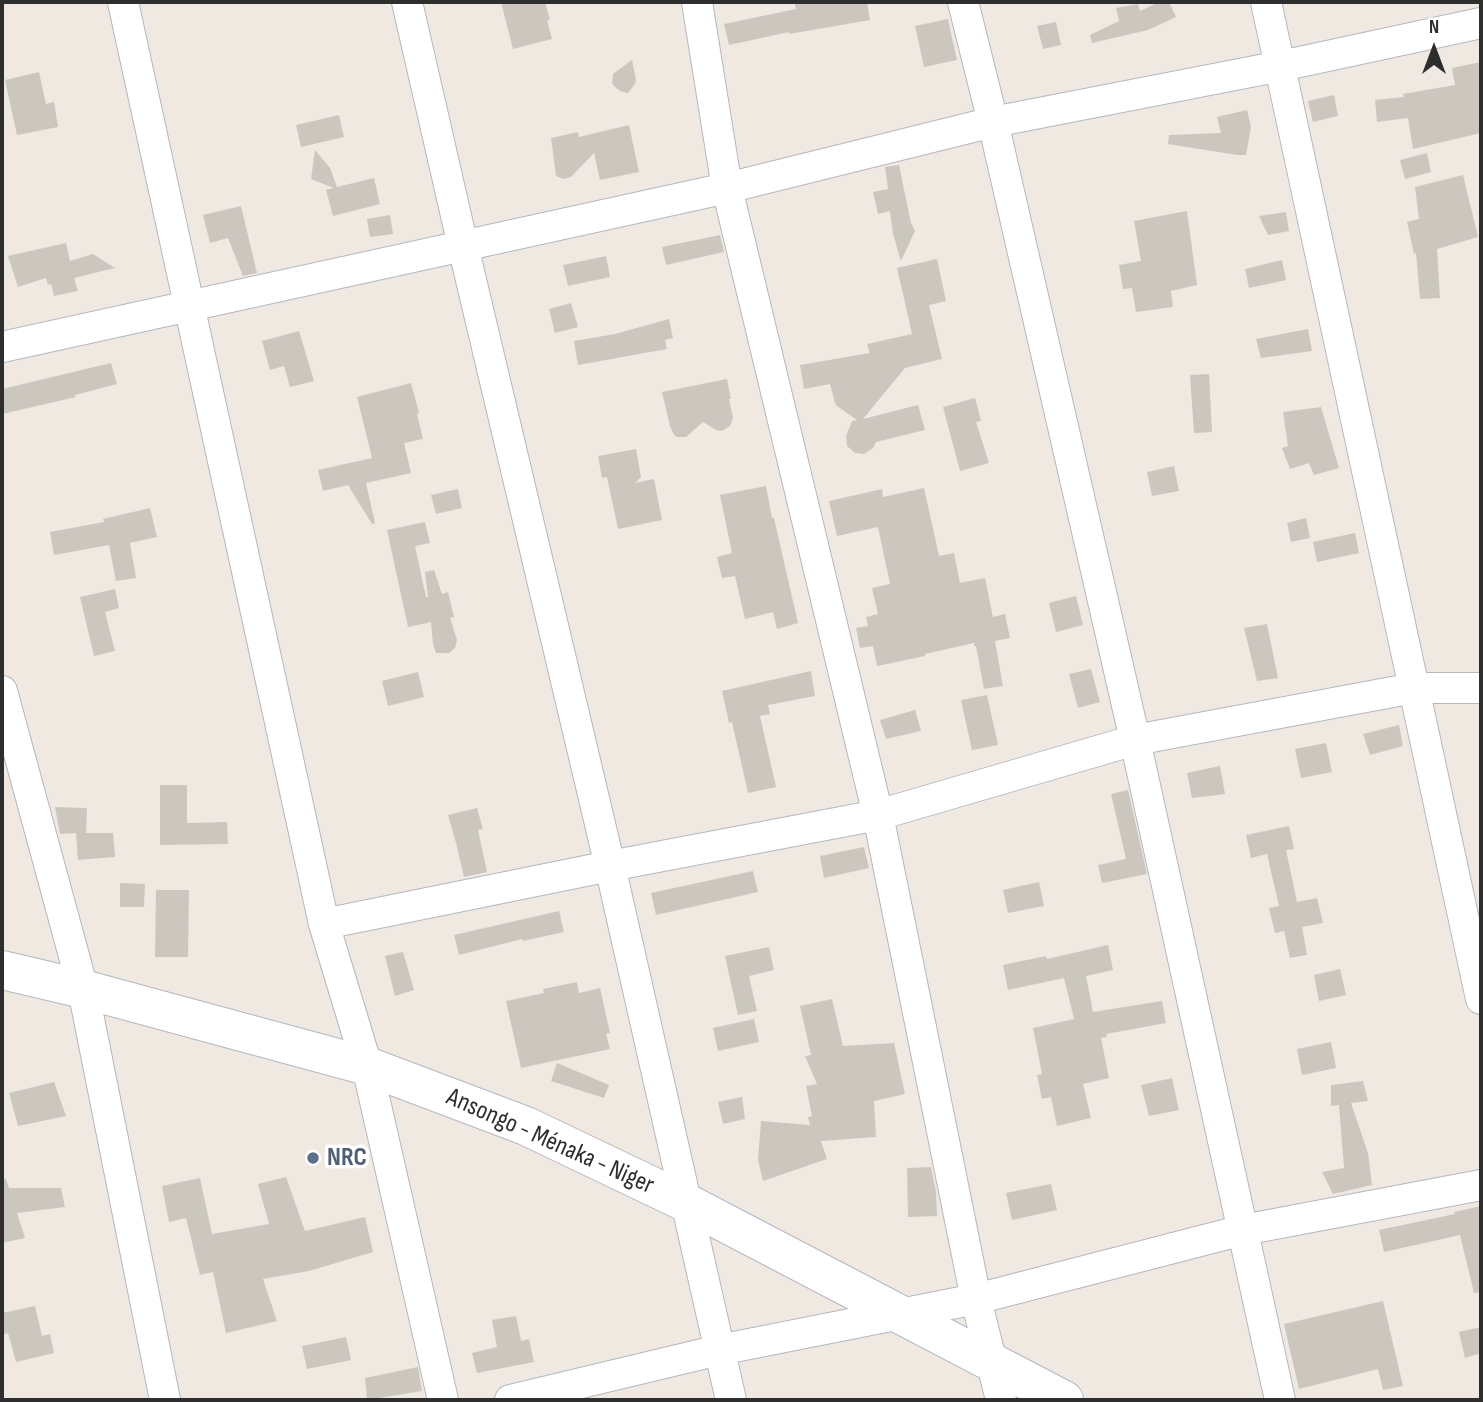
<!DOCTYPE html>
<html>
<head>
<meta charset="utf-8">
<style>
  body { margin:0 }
  #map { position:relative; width:1483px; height:1402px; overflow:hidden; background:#efe9e1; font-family:"Sofia Sans Condensed",sans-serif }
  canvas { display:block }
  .frame { position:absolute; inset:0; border:4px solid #2e2e2e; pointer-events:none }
  .north { position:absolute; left:1399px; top:14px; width:70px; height:70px; -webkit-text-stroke:5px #fff; paint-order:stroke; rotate:0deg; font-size:19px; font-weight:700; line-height:28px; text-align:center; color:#2e2e2e }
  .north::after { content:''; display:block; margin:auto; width:24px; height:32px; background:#2e2e2e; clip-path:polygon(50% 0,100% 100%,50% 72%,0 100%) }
</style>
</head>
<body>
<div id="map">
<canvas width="1483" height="1402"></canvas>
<div class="frame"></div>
<div class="north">N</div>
</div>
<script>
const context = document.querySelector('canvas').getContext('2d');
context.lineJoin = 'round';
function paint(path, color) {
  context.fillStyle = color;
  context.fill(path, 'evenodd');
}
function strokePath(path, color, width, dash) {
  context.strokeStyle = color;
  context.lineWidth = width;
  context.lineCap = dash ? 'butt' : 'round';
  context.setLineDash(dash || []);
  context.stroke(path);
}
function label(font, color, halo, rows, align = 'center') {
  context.font = font + ' "Sofia Sans Condensed",sans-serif';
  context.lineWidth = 7;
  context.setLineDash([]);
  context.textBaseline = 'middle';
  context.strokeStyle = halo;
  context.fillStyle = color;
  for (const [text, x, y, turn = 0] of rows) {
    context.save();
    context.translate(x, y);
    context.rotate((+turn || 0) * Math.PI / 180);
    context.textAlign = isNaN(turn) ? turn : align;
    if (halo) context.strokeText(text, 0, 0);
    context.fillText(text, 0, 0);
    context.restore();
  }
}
const building = new Path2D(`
  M501,2H545L550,20H547L552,39L513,49Z
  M794,2H867L870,20L789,34V32L729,45L724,24L796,9Z
  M1159,2H1169L1176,17L1148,30L1092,43L1090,35L1119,21L1116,8L1138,4L1140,11Z
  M948,19L957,60L924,67L915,26Z
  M1056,22L1061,45L1043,49L1037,26Z
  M632,60L636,80L635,84L628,93L620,91L614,86L612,83L613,74Z
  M1481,62V133L1413,149L1408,118L1377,122L1375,100L1404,97L1403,94L1455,85L1452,68Z
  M39,72L46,104L54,102L58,127L17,135L5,80Z
  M1334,95L1338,116L1313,122L1308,101Z
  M1247,110L1251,127L1246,155H1237L1168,144L1169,135L1221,133L1217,117Z
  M339,115L344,137L301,147L296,125Z
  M629,125L639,172L600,180L594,153L571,177L564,179L556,176L551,138L578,132L579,137Z
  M315,150L330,168L337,187L374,178L380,204L333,216L326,190L334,188L311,179Z
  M1427,153L1431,172L1405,179L1400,160Z
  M899,165L911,223L915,231L901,261L893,234L890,211L878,214L873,192L888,189L885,167Z
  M1463,175L1478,237L1437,249L1440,298L1420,299L1416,253L1414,254L1407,222L1419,219L1415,187Z
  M241,206L257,273L243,276L228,238L210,243L203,215Z
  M1187,211L1197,285L1171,291L1173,307L1136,312L1132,288L1123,289L1119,265L1141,261L1134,221Z
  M1286,212L1289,231L1268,235L1259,216Z
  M390,215L393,234L370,237L367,219Z
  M720,235L724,252L666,265L662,247Z
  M66,243L70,261L93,254L115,268L74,278L78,291L54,296L51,284L48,285L46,278L18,287L8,256Z
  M606,256L610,277L568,286L563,265Z
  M937,259L946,301L929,305L942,359L905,368L863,419L918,405L925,430L876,442L873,448L864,454L855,453L847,446L846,436L852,421L857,420L837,406L835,403L830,384L804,389L800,365L870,353L867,344L912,334L897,268Z
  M1282,260L1286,280L1249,288L1245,269Z
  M571,303L578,327L555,333L549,309Z
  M669,319L673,338L665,340L667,349L578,365L574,341L615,334Z
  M1308,329L1312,351L1261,358L1256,339Z
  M299,331L314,381L290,387L284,366L270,370L262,341Z
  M111,363L117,384L75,395L76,397L2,414V389Z
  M1209,374L1212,432L1194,433L1190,375Z
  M727,379L731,399H729L733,418L730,426L722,431L716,430L703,422L686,437H677L674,435L670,426L662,392Z
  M411,383L419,413L417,414L423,439L404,443L411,473L366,483L375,523L372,524L348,485L323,491L318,470L372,458L357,397Z
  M975,398L981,421L976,422L989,463L960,471L943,407Z
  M1321,407L1339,468L1314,475L1309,463L1290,469L1282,448L1288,446L1283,412Z
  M636,449L641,477L635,483L654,479L662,520L618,529L607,477L602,478L598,456Z
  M1174,466L1179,491L1152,496L1147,472Z
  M766,486L772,518H774L798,623L777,629L773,612L745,619L735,576L722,578L717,557L732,553L720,495Z
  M924,488L939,556L954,553L960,583L985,578L993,617L1005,614L1010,638L995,641L1003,686L984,689L976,646H974V643L925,654V656L877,666L873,646L860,648L856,628L868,626L866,617L878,614L872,588L890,584L878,527L837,536L829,501L882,489L883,497Z
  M458,489L462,508L436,514L431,495Z
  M150,508L157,537L130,543L136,578L116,581L109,545L54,555L50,532L104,522L103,519Z
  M1306,518L1310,538L1291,542L1287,523Z
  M425,522L430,543L415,546L426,597H428L425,572L434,570L442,594L448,592L454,617L450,618L457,640L455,648L449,653H436L433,644L431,622L408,627L387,530Z
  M1355,533L1359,553L1317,562L1313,542Z
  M115,589L119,608L105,612L115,651L94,656L80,597Z
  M1076,596L1083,625L1056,632L1049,603Z
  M1267,624L1278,678L1257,681L1244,628Z
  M1091,669L1100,702L1078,708L1069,674Z
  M811,671L815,696L768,705L770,714L760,716L776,787L748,793L732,722L729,723L722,691Z
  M418,672L424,697L388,706L382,681Z
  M987,695L998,745L972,750L961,700Z
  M915,710L921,731L886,739L880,720Z
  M1399,725L1403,746L1370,755L1363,734Z
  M1326,743L1332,772L1301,778L1295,749Z
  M1220,766L1225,794L1192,798L1187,773Z
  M160,785H187V823L227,822L228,844L160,845Z
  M1128,790L1147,874L1102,883L1098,865L1126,859L1111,794Z
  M55,807L87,808L86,833H113L115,857L78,860L76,833L60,834Z
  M477,808L483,829L478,830L487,872L464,877L456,843L448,815Z
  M1289,826L1294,849L1286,850L1297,902L1317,898L1323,923L1302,927L1307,955L1290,958L1284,931L1275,933L1269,908L1279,906L1267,854L1251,858L1246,835Z
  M864,847L869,868L824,878L820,856Z
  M753,871L758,892L656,915L651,893Z
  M1039,882L1044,906L1008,913L1003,890Z
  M120,883L145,884L144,907H120Z
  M156,890H189L188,957H155Z
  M559,911L564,932L523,941L522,939L459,955L454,935Z
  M1108,945L1113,970L1086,976L1093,1012L1162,1001L1166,1023L1106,1034L1107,1037L1101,1038L1109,1078L1083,1084L1091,1118L1057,1126L1051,1097L1042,1099L1037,1075L1042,1074L1033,1028L1074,1019L1064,978L1008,990L1003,965L1046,956L1047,959Z
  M769,947L774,970L749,976L757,1011L738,1015L725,956Z
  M403,952L414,990L395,996L385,956Z
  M1340,969L1346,995L1319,1001L1314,975Z
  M577,982L579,993L600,988L610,1033L606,1034L610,1049L521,1068L506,1001L544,993L543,989Z
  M832,999L843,1046L894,1043L905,1094L874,1101L876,1137L821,1141L827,1159L763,1181L758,1160L761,1121L810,1125L808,1117L812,1116L806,1086L817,1084L805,1056L811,1055L800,1006Z
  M754,1019L759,1042L718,1051L713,1028Z
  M1331,1042L1336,1068L1302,1075L1297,1049Z
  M557,1063L609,1085L604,1098L551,1081Z
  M1172,1078L1179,1110L1149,1116L1141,1085Z
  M1363,1081L1368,1101L1351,1103L1368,1153L1372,1185L1333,1194L1322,1172L1344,1168L1339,1105L1331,1106V1085Z
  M54,1082L66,1116L18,1126L9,1093Z
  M742,1097L745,1119L723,1124L718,1102Z
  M931,1167L936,1192L937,1216L908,1217L907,1168Z
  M286,1177L305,1231L365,1217L373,1252L309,1271L263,1279L277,1321L226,1333L213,1272L200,1275L186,1218L169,1222L162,1186L200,1178L212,1234L269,1224L258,1184Z
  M6,1179L9,1188H61L65,1207L17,1213L25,1238L2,1243V1180Z
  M1051,1184L1057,1210L1012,1220L1006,1193Z
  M1481,1206V1292L1474,1293L1460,1235L1384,1252L1379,1230L1455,1214L1454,1212Z
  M1383,1301L1403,1386L1383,1390L1378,1369L1299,1389L1284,1324Z
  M35,1306L42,1336L50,1334L54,1353L16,1362L8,1333L2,1335V1313Z
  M516,1316L521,1341L529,1339L534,1362L477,1373L472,1353L497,1347L492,1320Z
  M1481,1327V1353L1465,1358L1459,1332Z
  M346,1337L351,1360L307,1369L302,1346Z
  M418,1367L422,1391L367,1400L365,1378Z`);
const street = new Path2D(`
  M123,2L324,924L367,1066L443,1400
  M407,2L463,246L610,866L731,1400
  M697,2L727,188L878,815L976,1299L1001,1400
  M963,2L993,122L1135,740L1280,1400
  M1266,2L1481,999
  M2,347L727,188L993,122L1281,66L1481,23
  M2,691L83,989L165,1400
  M324,924L610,866L878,815L1135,740L1414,688H1481
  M510,1400L719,1350L976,1299L1243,1230L1481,1185`);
const secondary = new Path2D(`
  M2,970L83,989L367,1066L526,1126L685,1202L1064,1400`);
const markers = [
  [313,1158,7,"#5c6f8a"]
];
const streetNames = [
  ["Ansongo - Ménaka - Niger",550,1142,24]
];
const serviceNames = [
  ["NRC",327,1158]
];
paint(building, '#cbc7bf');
strokePath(street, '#b4b7c1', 32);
strokePath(secondary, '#b4b7c1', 40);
strokePath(street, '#fff', 30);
strokePath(secondary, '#fff', 38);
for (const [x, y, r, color] of markers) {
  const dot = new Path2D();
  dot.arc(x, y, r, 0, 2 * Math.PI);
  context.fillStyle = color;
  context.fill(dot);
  strokePath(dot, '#fff', 2.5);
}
label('26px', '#2e2e2e', '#fff', streetNames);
label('bold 26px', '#4e5e75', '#fff', serviceNames, 'left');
</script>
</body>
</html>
